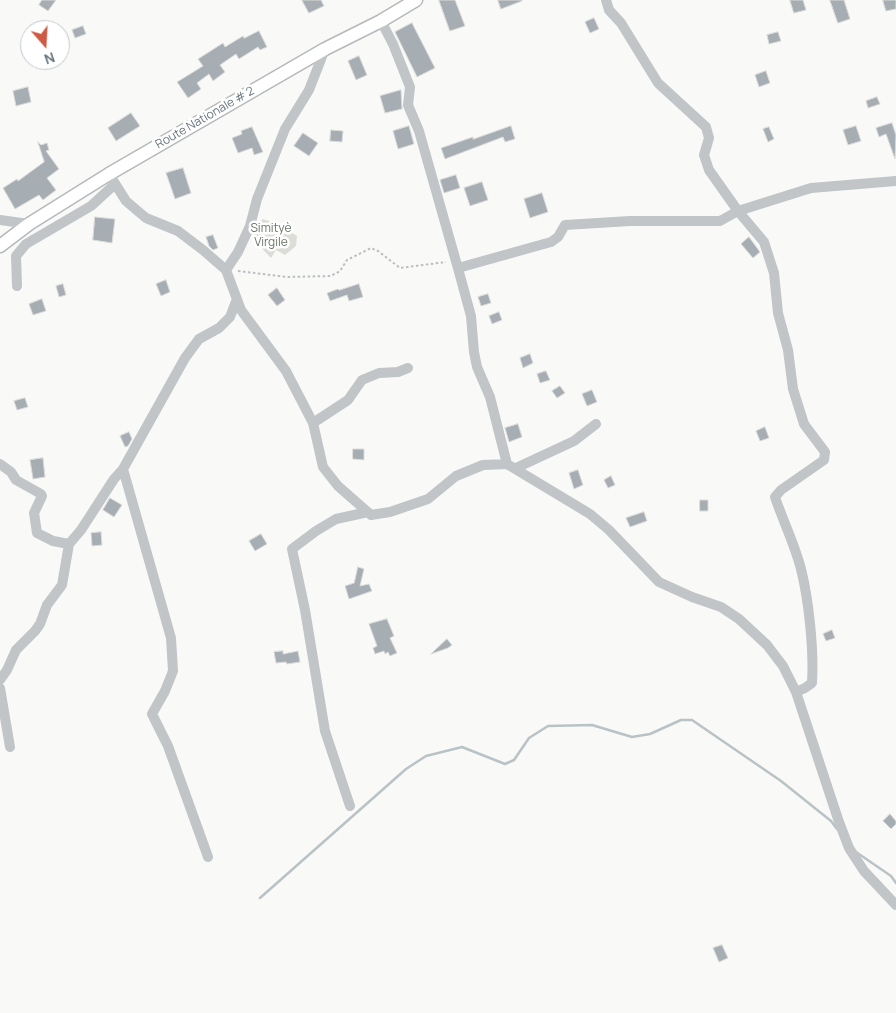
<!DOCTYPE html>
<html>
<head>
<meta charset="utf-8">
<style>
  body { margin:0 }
  #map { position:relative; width:896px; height:1013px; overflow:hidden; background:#f9f9f8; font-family:Manrope,sans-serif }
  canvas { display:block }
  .north { position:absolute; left:20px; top:20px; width:50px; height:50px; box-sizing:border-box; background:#fff; border:1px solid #c2c8cb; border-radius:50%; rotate:161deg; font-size:14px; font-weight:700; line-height:20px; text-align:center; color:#67767e }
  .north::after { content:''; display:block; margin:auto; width:18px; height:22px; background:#cd5a43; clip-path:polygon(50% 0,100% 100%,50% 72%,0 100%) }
</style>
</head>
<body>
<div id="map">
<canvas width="896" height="1013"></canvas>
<div class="north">N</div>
</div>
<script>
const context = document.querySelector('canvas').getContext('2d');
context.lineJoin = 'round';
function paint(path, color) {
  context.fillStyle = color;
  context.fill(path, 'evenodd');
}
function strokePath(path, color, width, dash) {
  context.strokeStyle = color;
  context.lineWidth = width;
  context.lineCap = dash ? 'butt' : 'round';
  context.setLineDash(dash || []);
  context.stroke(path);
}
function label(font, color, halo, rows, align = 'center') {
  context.font = font + ' Manrope,sans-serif';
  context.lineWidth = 5;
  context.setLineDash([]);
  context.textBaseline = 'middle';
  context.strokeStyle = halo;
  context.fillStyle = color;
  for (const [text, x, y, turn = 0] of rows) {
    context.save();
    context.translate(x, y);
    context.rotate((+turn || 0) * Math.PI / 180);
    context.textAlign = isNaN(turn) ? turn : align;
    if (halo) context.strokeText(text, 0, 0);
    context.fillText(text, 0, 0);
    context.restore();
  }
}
const green = new Path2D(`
  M262,219L277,223L297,236L296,246L285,255L276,250L271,258L253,239Z`);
const stream = new Path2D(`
  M856,852L891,876L896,883
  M260,898L406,769L426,756L462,747L505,764L514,760L529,738L548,726L592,725L632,737L650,734L681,720H692L781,781L831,821L837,829`);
const building = new Path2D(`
  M42,0H56L48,11L39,5Z
  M302,0H321L324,6L309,13Z
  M439,0H455L465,26L450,31Z
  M498,0H522V1L501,9Z
  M790,0H803L806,10L794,13Z
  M830,0H844L850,19L838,23Z
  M883,0H896V9L886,11Z
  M594,18L599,29L590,33L585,22Z
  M412,23L435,68L417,77L395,32Z
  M83,26L86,34L75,38L72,30Z
  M259,31L267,47L260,50L258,47L239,59L236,54L220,65L225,72L213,81L209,74L197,83L201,89L188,98L177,82L203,66L198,59L223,43L225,47L243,36L244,38Z
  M778,32L781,41L769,44L767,35Z
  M359,56L367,75L356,80L348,61Z
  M766,71L770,83L759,87L755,75Z
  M28,87L31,102L16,106L13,91Z
  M401,90L402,109L385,113L380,96Z
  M877,97L880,104L868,108L866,101Z
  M131,113L140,126L116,141L108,128Z
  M892,123L896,135L895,159L886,134L879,137L876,128Z
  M409,126L414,144L398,149L393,131Z
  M511,126L515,139L505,142L503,137L445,159L441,148L473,137V139Z
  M856,126L861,141L848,145L843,130Z
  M252,127L263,152L254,155L252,148L238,153L232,138L242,134L241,131Z
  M769,127L774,139L768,142L763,129Z
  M331,130L343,131L342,142L330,141Z
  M303,133L318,143L309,156L294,146Z
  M38,142L41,145L47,143L49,150L46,151L59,169L47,178L56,190L43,200L39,195L15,209L3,188L17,179L18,181L44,162Z
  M183,168L191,193L175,199L166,173Z
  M456,175L460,188L444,193L440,180Z
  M482,182L488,200L470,206L464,188Z
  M542,193L548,212L530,218L524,199Z
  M95,217L115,219L112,243L93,240Z
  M213,235L218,248L213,250L209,246L206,237Z
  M749,237L760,252L753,258L741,244Z
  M166,280L170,292L161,296L156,284Z
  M63,284L66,295L59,297L56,286Z
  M359,284L363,297L349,301L347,295L330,301L327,293L338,289L339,290Z
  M277,288L285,300L277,306L268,295Z
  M488,294L491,303L481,306L478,297Z
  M42,299L46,311L33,315L29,304Z
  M499,312L502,320L492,324L489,316Z
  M530,354L533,363L523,368L520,358Z
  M546,371L550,380L540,383L537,374Z
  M560,386L565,393L557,398L552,391Z
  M592,390L597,402L587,406L582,394Z
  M25,398L28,407L17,410L14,401Z
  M518,424L522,437L509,442L505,428Z
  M765,427L769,438L760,441L756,431Z
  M129,432L132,439L128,446L125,447L120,436Z
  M353,449H364V460L353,459Z
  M43,458L45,477L33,479L30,460Z
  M578,470L583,485L574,489L569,473Z
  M611,476L615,485L608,488L604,480Z
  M110,498L122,505L114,517L103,510Z
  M700,500H708V511H700Z
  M644,512L647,521L630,527L626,518Z
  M101,532L102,545L92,546L91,533Z
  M261,534L267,544L255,551L249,541Z
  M358,567L364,569L360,586L369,584L372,591L349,599L345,586L354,583Z
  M387,619L394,636L390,638L397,653L390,656L388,652L385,654L384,651L375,654L373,648L377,646L369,624Z
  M832,630L835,638L826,641L823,634Z
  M447,639L452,645L448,648L431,654Z
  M283,651V654L298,651L300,662L287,664L286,662L276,663L274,652Z
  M890,814L896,821V824L891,829L883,821Z
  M722,945L728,958L719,962L713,948Z`);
const path = new Path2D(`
  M238,271L287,277L331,276L340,271L347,260L371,248L378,251L400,268L446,262`);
const minor = new Path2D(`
  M606,0L609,10L621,23L658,83L706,127L709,138L704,155L709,170L738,211L764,242L774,273L778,313L788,350L793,389L804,424L825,452L824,460L781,490L775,497C783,521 795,545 801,569C809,601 814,651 812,683L805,688L796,692
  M381,21L393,44L410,87L408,105L419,131L459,272L471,316L474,352L477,367L490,397L507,464
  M109,174L126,201L146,218L178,231L203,250L226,270L241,310L286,371L313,423L323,467L338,486L371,515L390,512L428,499L456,476L483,465L507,464L590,514L609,530L659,582L692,597L721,607L739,619L767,645L783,666L796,692L839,822L849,848L864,871L896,905
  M0,220L29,224
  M458,268L551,242L558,237L565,225L630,221H720L738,211L811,188L896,181
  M226,270L238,252L250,226L257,199L285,129L309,90L325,49
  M17,286L16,256L26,244L91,206L115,184
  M313,423L348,400L362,380L379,373L398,372L408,368
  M0,464L11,472L16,480L41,494L42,496L34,513L37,533L53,541L69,544
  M516,468L574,441L596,424
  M123,469L171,638L173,671L165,691L152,714L168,746L208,857
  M0,680L7,670L16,650L35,631L40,624L47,605L62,585L69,544L81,530L114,479L123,469L185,358L199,339L219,328L230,317L237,299
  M0,688L10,747
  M350,806L325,731L305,610L292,549L316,531L336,519L368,512`);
const major = new Path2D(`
  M0,246L29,224L109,174L325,49L381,21L416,0`);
const streetNames = [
  ["Route Nationale # 2",205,118,-30]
];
const parkNames = [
  ["Simityè",271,229],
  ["Virgile",271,243]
];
paint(green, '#daded7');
strokePath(stream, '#b9c3c6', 2.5);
paint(building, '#a7aeb3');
strokePath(building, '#dbdbda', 1);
strokePath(major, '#b5b9bc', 15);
strokePath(path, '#bbbec0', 2, [2.5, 2.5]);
strokePath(minor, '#c1c5c8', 10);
strokePath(major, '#fff', 12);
label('12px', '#67767e', '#fff', streetNames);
label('12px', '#6a7766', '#fff', parkNames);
</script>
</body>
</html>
